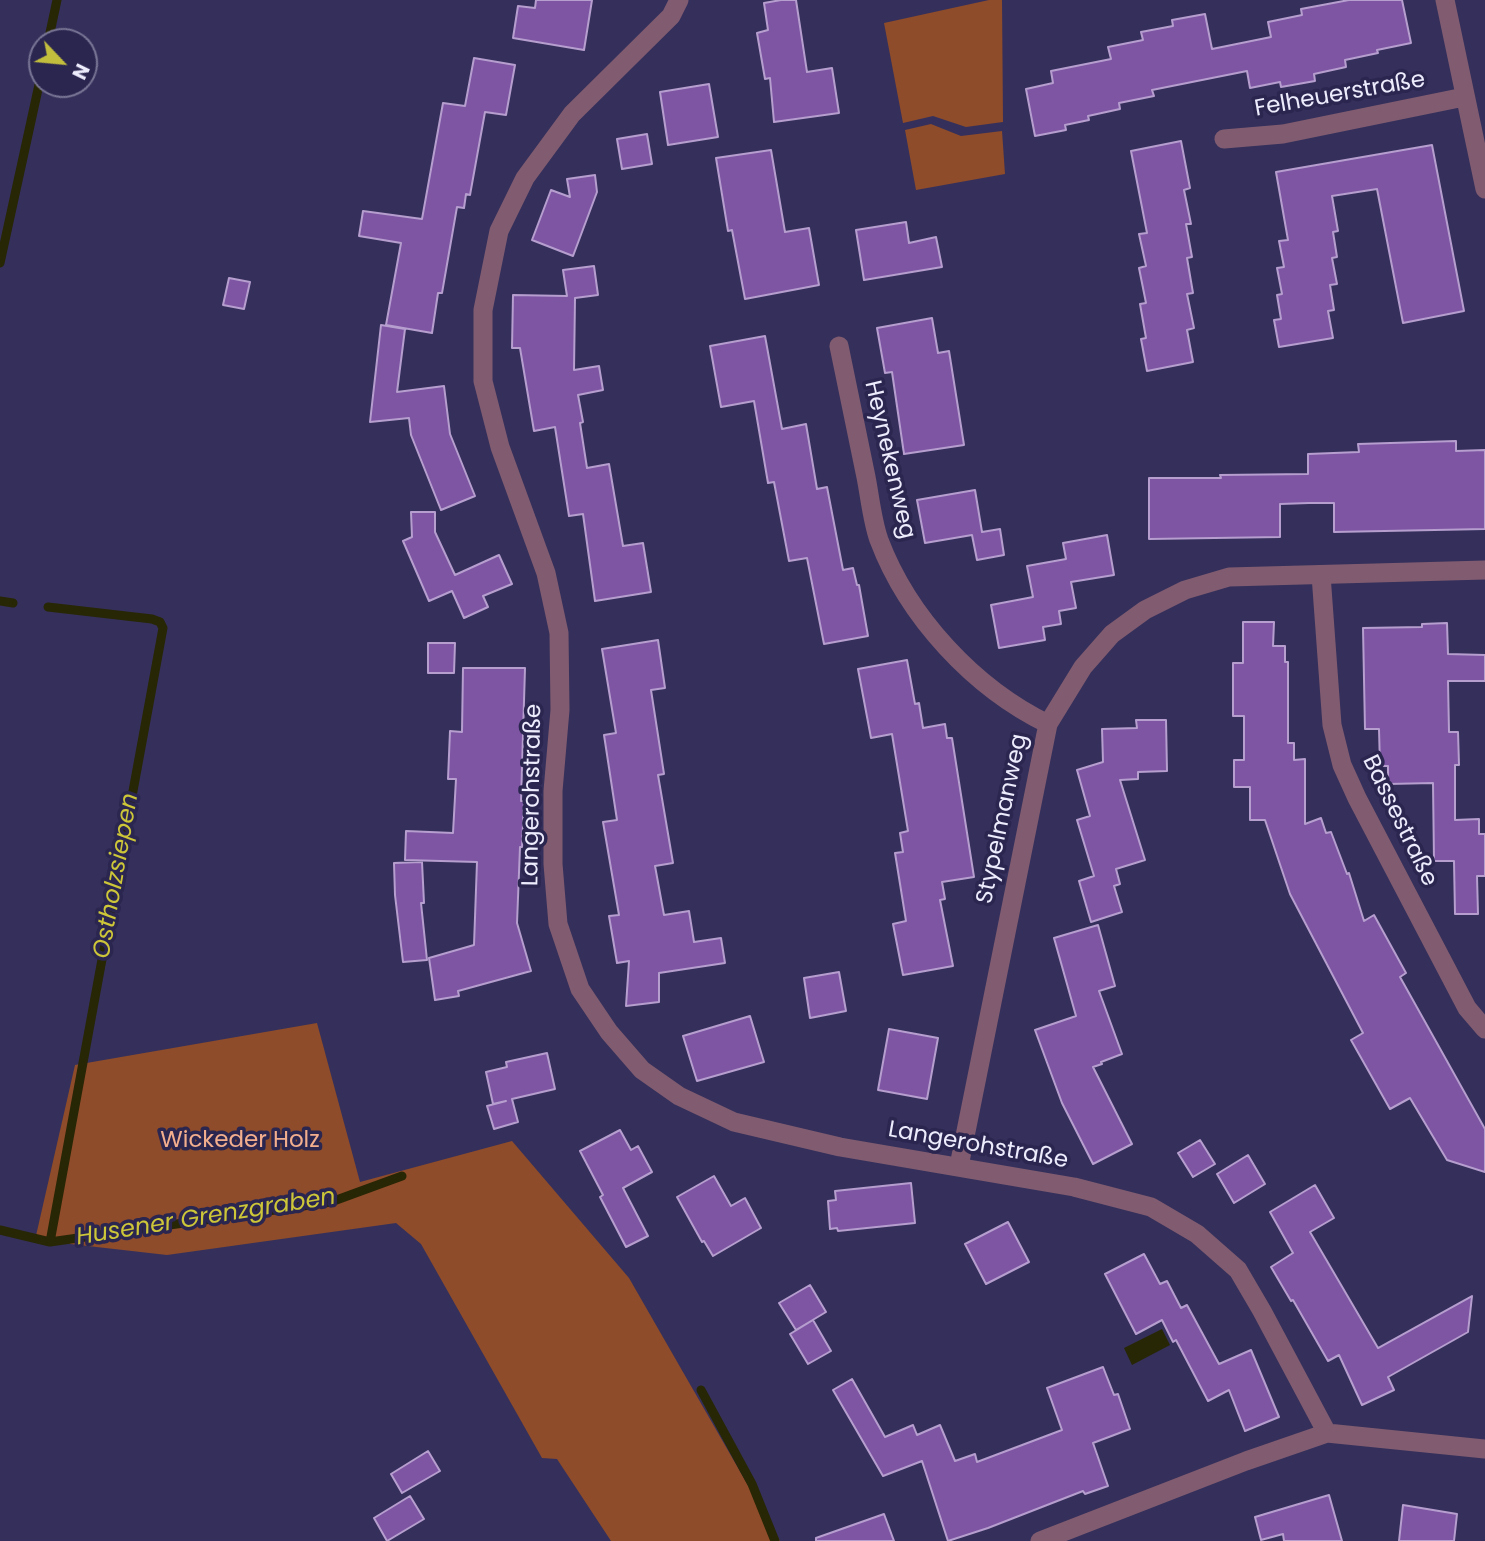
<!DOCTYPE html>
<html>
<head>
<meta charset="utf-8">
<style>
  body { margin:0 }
  #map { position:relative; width:1485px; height:1541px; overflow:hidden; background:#35305b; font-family:Poppins,sans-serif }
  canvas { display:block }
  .north { position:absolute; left:28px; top:28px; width:70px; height:70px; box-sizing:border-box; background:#2b2650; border:2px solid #787595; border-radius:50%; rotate:116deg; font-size:19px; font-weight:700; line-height:28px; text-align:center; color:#ececfd }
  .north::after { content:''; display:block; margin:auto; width:24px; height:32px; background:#c3bd3e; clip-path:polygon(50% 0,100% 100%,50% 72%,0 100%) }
</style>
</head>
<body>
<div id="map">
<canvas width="1485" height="1541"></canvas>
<div class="north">N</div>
</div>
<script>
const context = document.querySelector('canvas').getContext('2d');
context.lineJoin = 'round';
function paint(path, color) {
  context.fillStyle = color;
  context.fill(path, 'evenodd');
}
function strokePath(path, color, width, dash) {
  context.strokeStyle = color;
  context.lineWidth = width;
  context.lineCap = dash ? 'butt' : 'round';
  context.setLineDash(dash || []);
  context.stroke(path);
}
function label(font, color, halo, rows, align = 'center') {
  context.font = font + ' Poppins,sans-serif';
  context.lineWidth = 7;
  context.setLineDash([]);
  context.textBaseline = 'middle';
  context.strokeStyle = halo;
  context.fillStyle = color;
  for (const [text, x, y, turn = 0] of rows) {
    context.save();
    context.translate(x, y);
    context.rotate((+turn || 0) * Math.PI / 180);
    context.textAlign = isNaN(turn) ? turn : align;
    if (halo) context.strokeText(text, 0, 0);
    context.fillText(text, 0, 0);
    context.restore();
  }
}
const green = new Path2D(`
  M989,0H1002L1003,122L966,127L933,116L903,123L884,23Z
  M931,124L961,136L1002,131L1005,174L916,190L905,130Z
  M317,1023L360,1182L512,1141L629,1278L780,1541H611L557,1459L542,1458L421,1244L396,1223L167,1255L35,1240L75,1065Z`);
const water = new Path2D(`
  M1162,1329L1170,1345L1132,1365L1124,1348Z`);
const stream = new Path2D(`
  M48,42L57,0
  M0,263L42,71
  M0,601L13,603
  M48,607L152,619L160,622L163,628L50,1242
  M0,1230L50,1242L331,1202L402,1176
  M701,1390L752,1484L775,1541`);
const building = new Path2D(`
  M536,0H592L584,50L513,38L518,6L535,8Z
  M781,0H796L807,72L832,68L839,113L774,122L770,78L765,79L757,33L768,30L764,3Z
  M1349,0H1402L1411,43L1377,50L1378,53L1345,60L1346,67L1314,74L1315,81L1281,87L1280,82L1250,88L1247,71L1152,90L1154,96L1119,103L1120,109L1088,116L1089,120L1065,125L1066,130L1035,136L1026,89L1053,83L1051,71L1111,59L1108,47L1143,40L1141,32L1173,26L1172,20L1205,14L1212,49L1271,37L1268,22L1302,15L1301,9Z
  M474,58L515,65L506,115L485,112L470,195L466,194L464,208L457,207L442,293H438L432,333L386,325L401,243L359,236L363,211L422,219L443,103L465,106Z
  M709,84L718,137L668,145L660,92Z
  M647,134L652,164L622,169L617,139Z
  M1181,141L1190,188L1184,190L1191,224H1186L1192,257L1187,258L1193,293L1187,294L1194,328L1187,330L1193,362L1147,371L1141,339L1146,338L1140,304L1146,303L1139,268L1146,266L1139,234L1147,233L1131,151Z
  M1432,145L1464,311L1403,323L1377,189L1332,196L1338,231L1333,232L1337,257L1332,258L1337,284L1330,285L1334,310L1328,311L1333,338L1279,347L1274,320L1281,319L1277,295L1282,294L1277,268L1284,267L1279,241L1288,240L1276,172Z
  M771,150L785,232L809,228L819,285L745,299L732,230L728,231L716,158Z
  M595,175L597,192L573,256L532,240L551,190L570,197L567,179Z
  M906,222L909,243L936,237L942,267L864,280L856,230Z
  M594,266L598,295L575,298L574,370L599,366L603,390L578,395L583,422L580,423L587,468L609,464L623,546L643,543L651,592L595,601L583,514L569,516L555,427L534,431L520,348H512L513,295L567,296L563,270Z
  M229,278L250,282L244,309L223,305Z
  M932,318L938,353L949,351L964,445L904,454L892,372L885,373L877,328Z
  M381,325L405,329L397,392L444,386L450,434L475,496L441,510L411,435L409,418L370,422Z
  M765,336L782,429L806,424L817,489L827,487L843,570L853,568L857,585H859L868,636L824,644L807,558L789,561L774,482L768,483L754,401L721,407L710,346Z
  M1456,441V451L1485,450V529L1334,532V503H1309L1280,504V537L1149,539V478H1221L1220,475L1308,474V454L1359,452L1358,444Z
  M975,490L982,532L1000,529L1004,555L977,560L972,535L925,543L917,500Z
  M411,512H435V532L455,575L499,555L512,584L483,596L488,607L464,618L452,591L429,601L403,541L412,537Z
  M1107,535L1114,575L1071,582L1076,608L1059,611L1061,624L1043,627L1045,640L999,648L991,605L1033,597L1027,566L1066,559L1063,543Z
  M1243,622H1274L1273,646H1285V662H1288V743H1294V760L1305,759V824L1321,818L1326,833L1331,832L1347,874L1349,873L1364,921L1374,915L1406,973L1400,977L1485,1129V1172L1447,1160L1410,1098L1390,1109L1351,1040L1363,1033L1290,894L1265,820H1250V787H1234V760H1244V716H1233V663H1243Z
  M1447,623L1448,654L1485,655V681H1448L1449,732H1458L1459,765H1455V820L1479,819V834H1485V876H1477L1478,914H1455L1454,861H1434L1433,783L1388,784V766H1380L1379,729H1365L1363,628L1422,627V624Z
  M658,640L665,688L651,690L664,774L658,775L673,863L655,866L664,915L689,911L694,942L721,938L725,963L659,973V1002L626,1006L629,961L617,963L609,916L619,915L603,822L617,820L604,735L616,733L602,649Z
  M428,643H455L454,673H428Z
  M907,660L915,704L919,703L923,728L945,724L947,738H952L974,877L942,882L945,899L940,900L953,966L903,975L893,924L906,921L895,853L903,852L900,833L908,831L892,734L871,738L858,669Z
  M463,668H525L521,801H524L522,847H520L517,923L531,971L458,991L459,996L435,1000L429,958L474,945L477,862L405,860L406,831L453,833L456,779H448L450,731L462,732Z
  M1136,720H1166L1167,771L1138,772V779L1120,780L1145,860L1116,869L1120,884L1114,886L1122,912L1091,922L1079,881L1094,876L1077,820L1090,816L1077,770L1103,762L1102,729L1137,728Z
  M422,862L424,903H421L427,960L403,962L395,895L394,863Z
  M1098,925L1115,986L1099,991L1122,1054L1101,1062L1102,1064L1093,1067L1132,1144L1093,1164L1062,1103L1035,1030L1076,1016L1054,938Z
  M839,972L846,1011L810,1018L804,978Z
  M750,1016L764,1062L697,1081L683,1036Z
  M889,1029L938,1038L927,1099L878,1090Z
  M547,1053L555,1089L512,1099L518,1122L494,1129L487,1106L506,1101L493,1104L486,1072L507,1067L506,1062Z
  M620,1130L631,1150L638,1146L652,1172L623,1188L648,1236L626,1247L600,1197L603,1195L580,1151Z
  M1200,1140L1215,1164L1193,1177L1178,1153Z
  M1248,1155L1265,1184L1234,1203L1217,1174Z
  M714,1176L731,1206L745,1198L761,1228L713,1256L704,1241L702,1242L677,1197Z
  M911,1183L915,1223L838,1231L837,1228L830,1229L828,1201L836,1200L835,1191Z
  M1315,1185L1334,1218L1310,1232L1378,1348L1472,1296L1468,1332L1388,1377L1394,1390L1362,1405L1339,1355L1328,1361L1293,1300L1291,1301L1271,1267L1293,1253L1270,1212Z
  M1008,1222L1029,1262L986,1284L965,1244Z
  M1144,1254L1160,1284L1167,1281L1181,1308L1187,1305L1219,1364L1251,1350L1279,1417L1245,1431L1229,1390L1208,1401L1176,1340L1173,1342L1162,1320L1136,1334L1105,1274Z
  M810,1285L826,1312L796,1330L779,1303Z
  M813,1320L831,1351L808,1364L790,1334Z
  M1103,1367L1114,1395L1118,1394L1130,1429L1093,1443L1108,1486L1085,1494L1083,1491L988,1528L948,1541L922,1461L883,1476L833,1390L852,1379L885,1437L913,1425L917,1435L940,1425L955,1461L975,1454L977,1462L1062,1430L1047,1388Z
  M428,1451L440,1471L402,1493L391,1474Z
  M1329,1495L1342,1541H1284L1283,1534L1261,1540L1255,1517Z
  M410,1496L424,1519L387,1541L374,1518Z
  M1403,1505L1457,1514L1454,1541H1399Z
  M884,1514L894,1541H816V1538Z`);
const minor = new Path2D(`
  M679,0L671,16L572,114L525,178L499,231L483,310V381L500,447L546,573L559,633L560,710L553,791V864L558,924L580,989L609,1032L642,1070L679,1096L734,1122L840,1147L1074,1187L1151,1207L1197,1234L1238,1270L1262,1311L1327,1433
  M1445,0L1485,189
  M1224,139L1283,134L1464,97
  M839,346C848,390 857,433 866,477C870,497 872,520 879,540C908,617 974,688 1048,724
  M1321,575L1332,725L1342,765L1357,798L1467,1008L1485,1029
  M959,1166L1048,724L1083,667L1112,634L1145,610L1185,590L1229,577L1485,570
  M1040,1541L1246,1461L1327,1433L1485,1449`);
const streetNames = [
  ["Felheuerstraße",1340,95,-10],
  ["Heynekenweg",889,460,77],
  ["Langerohstraße",533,795,-89],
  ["Stypelmanweg",1003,819,-78],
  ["Bassestraße",1399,821,64],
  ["Langerohstraße",978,1146,10]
];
const parkNames = [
  ["Wickeder Holz",240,1141]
];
const waterNames = [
  ["Ostholzsiepen",117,876,-80],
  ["Husener Grenzgraben",206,1218,-9]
];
paint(green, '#8e4c2a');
paint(water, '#272605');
strokePath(stream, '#272605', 9);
paint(building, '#7d55a2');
strokePath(building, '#b69ecf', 2);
strokePath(minor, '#815c70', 19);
label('23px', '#ececfd', '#2b2650', streetNames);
label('23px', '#f2ae8d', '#2b2650', parkNames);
label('italic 24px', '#cdc639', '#2b2650', waterNames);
</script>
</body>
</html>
